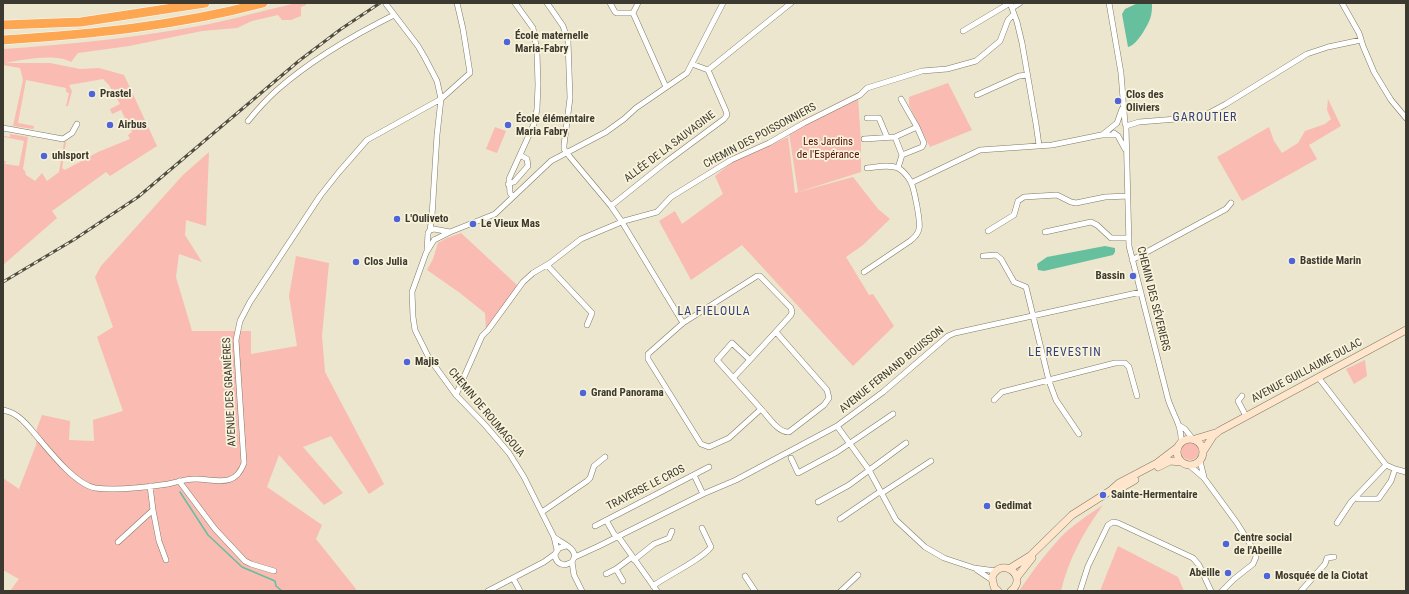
<!DOCTYPE html>
<html>
<head>
<meta charset="utf-8">
<style>
  body { margin:0 }
  #map { position:relative; width:1409px; height:594px; overflow:hidden; background:#ebe6cd; font-family:"Roboto Condensed",sans-serif }
  canvas { display:block }
  .frame { position:absolute; inset:0; border:4px solid #3c3930; pointer-events:none }
</style>
</head>
<body>
<div id="map">
<canvas width="1409" height="594"></canvas>
<div class="frame"></div>
</div>
<script>
const context = document.querySelector('canvas').getContext('2d');
context.lineJoin = 'round';
function paint(path, color) {
  context.fillStyle = color;
  context.fill(path, 'evenodd');
}
function strokePath(path, color, width, dash) {
  context.strokeStyle = color;
  context.lineWidth = width;
  context.lineCap = dash ? 'butt' : 'round';
  context.setLineDash(dash || []);
  context.stroke(path);
}
function label(font, color, halo, rows, align = 'center') {
  context.font = font + ' "Roboto Condensed",sans-serif';
  context.lineWidth = 3.5;
  context.setLineDash([]);
  context.textBaseline = 'middle';
  context.strokeStyle = halo;
  context.fillStyle = color;
  for (const [text, x, y, turn = 0] of rows) {
    context.save();
    context.translate(x, y);
    context.rotate((+turn || 0) * Math.PI / 180);
    context.textAlign = isNaN(turn) ? turn : align;
    if (halo) context.strokeText(text, 0, 0);
    context.fillText(text, 0, 0);
    context.restore();
  }
}
const green = new Path2D(`
  M296,3H306V5L301,7V16L291,20H282L278,15L252,21L237,28L202,31L129,46L78,53L71,62C54,53 23,60 5,63H50L80,69L99,68L124,75L157,146L110,176L106,172L52,211L57,218L3,265V161H6L5,164L19,166L24,141L4,137V136L10,137V134L28,137L23,169L25,171L26,175L35,181L42,173L47,181L59,172L64,142H66L62,168L65,170L98,152L130,139L128,135L132,132L121,110L112,114L110,109L120,104L109,85L103,79L69,85L72,91L68,106H66L69,93L66,92V88L26,80L18,123L34,126L33,129L13,126L23,80L20,68L3,65V49C63,45 123,39 182,29C220,23 258,12 296,3Z
  M948,83L972,130L930,147L909,105V97Z
  M858,97L861,143V172L798,192L789,133Z
  M1328,99L1341,126L1309,145L1317,159L1242,201L1217,157L1269,127L1274,141L1282,153L1298,143L1305,131L1325,124L1331,119L1327,110Z
  M495,127L506,131L497,153L486,149Z
  M788,137L795,193L853,177L878,209L890,219L863,245L846,257L869,295L873,294L894,326L853,366L742,245L691,280L659,221L675,211L682,224L723,194L715,176L731,163Z
  M209,152L206,226L186,220L185,235L202,262L179,254L176,277L192,331H251V354L297,346L289,296L296,256L329,263L322,336L325,372L384,484L369,494L331,436L303,447L343,493L324,505L279,455L267,487L322,525L316,539L356,589L355,591H10L19,579L3,570V478L19,489L36,445L37,428L42,415L70,421L69,440L94,441L93,420L123,411L97,337L113,327L95,277L101,266L183,175Z
  M461,233L518,286L486,329L485,313L460,293L427,270L433,259L438,243L447,238Z
  M1365,360L1367,376L1354,384L1346,369Z
  M1181 451a9 9 0 1 1 18 0a9 9 0 1 1-18 0Z
  M1103,505C1084,531 1068,560 1061,591H1019C1032,572 1045,554 1061,537C1073,525 1088,515 1103,505Z
  M1118,546L1178,577L1184,591H1100Z`);
const water = new Path2D(`
  M1138,3H1152C1152,8 1152,14 1150,19C1147,27 1136,46 1128,47L1122,14L1125,9Z
  M1105,246L1115,248V252L1113,255L1044,271L1038,270L1037,264L1047,257Z`);
const stream = new Path2D(`
  M180,492L208,535L242,567L275,581L276,586L282,591`);
const street = new Path2D(`
  M547,3L563,26L568,41L570,98L564,145V149L570,157L611,206L622,222L683,323
  M610,3L615,12L617,13H633L666,87
  M1010,3L1017,22L1022,43L1036,124L1039,145
  M1109,3L1121,73L1125,124
  M1342,3L1359,33L1363,46L1374,72L1391,100L1406,118
  M386,4L418,46L425,58L437,81L441,99L437,135L432,216L430,230L428,233L427,251
  M1012,8L1020,3
  M633,13L638,3
  M963,31L1010,3
  M708,70L791,3
  M977,95L1019,76L1027,75
  M867,118H879L887,137
  M248,121C257,110 267,99 277,90C311,60 354,35 394,15
  M1126,126L1129,246L1168,399C1173,415 1182,425 1181,442
  M1126,126L1139,122L1202,117L1226,104L1307,54L1328,47L1361,40
  M3,128L63,139L72,133L77,124
  M1114,133L1118,136L1125,149
  M1102,135L1117,123L1122,109
  M895,137L917,127L901,99
  M864,139L895,137L902,155L898,168
  M902,155L922,147L924,143L917,127
  M911,183L980,150L1052,145L1101,135H1116
  M508,184L514,182L528,166L527,159L520,155
  M513,197L510,193L509,179L534,124L537,109L538,85L537,52L533,28L515,3
  M611,206L666,162L724,119L727,115L726,111L708,70L692,64
  M430,230L434,229L450,232
  M988,231L1014,215L1018,201L1024,197L1057,195L1071,202L1076,203L1105,197L1128,196
  M1045,232L1091,222L1097,225L1111,238H1129
  M434,240L450,232L495,214L551,161L606,132L624,119L636,108L687,73L723,3
  M434,240L426,253L412,292L413,317L415,330L429,358L456,395L485,425L509,453L524,477L554,537L557,550
  M983,256L996,255L1001,259L1014,282L1026,287L1049,381L1056,400L1079,434
  M1132,260L1226,209L1231,203
  M547,265L592,313L587,325
  M864,272L910,241C914,238 918,234 919,229C921,222 914,189 911,182C908,177 904,171 898,168C889,164 877,167 867,168
  M734,377C753,357 772,336 791,315L792,312L791,308L760,276H757L683,323L648,354V359L701,444L709,447L729,438L761,409L717,360L732,343L750,360
  M1318,377L1386,465L1395,469L1406,472
  M456,395L482,336L488,330L523,282L533,273L550,263L581,239L624,221L657,212L671,197L731,160L769,143L804,123L860,95L867,88L922,71L947,69L976,61L1000,41L1008,20L1014,14
  M1242,396L1238,401L1246,416
  M994,400L1002,392L1115,363H1125L1129,367L1137,396
  M761,409C768,416 778,433 789,432L824,405L829,398L827,390L776,332
  M3,410C7,411 11,412 14,414C22,418 29,427 34,433C48,449 74,484 95,488C115,491 148,487 168,484C177,482 186,479 195,479C215,479 235,489 244,463L236,340L240,321L250,302L320,196L339,172L367,140L441,99L470,73L463,29L457,3
  M837,426L869,470L896,520L925,547L944,558L974,568L996,571
  M1180,426L1185,429L1192,438
  M791,458L798,473L837,452L893,414
  M1200,461L1204,477
  M1189,465L1204,478L1237,523L1255,552L1256,557L1253,564L1234,579L1222,591
  M694,475L703,494
  M179,481L215,529L245,561L251,564L274,571
  M1356,497L1358,499H1377L1379,498L1391,481L1395,469
  M818,502L849,485L906,443
  M153,510L159,541L166,560
  M542,512L587,481L590,478L594,466L605,457
  M840,519L878,493H882L931,461
  M606,520L614,534L620,539L657,591
  M1337,523L1351,502L1386,465
  M595,526L709,467
  M554,537C562,544 581,549 572,562L565,565C558,564 555,560 555,554L559,548L566,546
  M118,542L153,510L150,486
  M575,557L599,546L703,494L736,480L837,426L883,392L948,336L955,333L1141,292
  M634,560L654,544L669,538L672,531
  M572,562L574,575L582,591
  M616,569L623,581
  M977,570L992,580
  M606,574L616,569L632,557
  M745,576L755,591
  M513,578L520,591
  M653,586C668,575 701,560 711,547L702,528
  M488,591L544,562L555,554
  M841,591L858,575
  M1080,591L1088,566L1108,525L1113,522L1118,523L1193,558L1199,565L1211,591
  M1301,591L1325,564L1327,558L1334,557`);
const secondary = new Path2D(`
  M1177 452a13 13 0 1 1 26 0a13 13 0 1 1-26 0Z
  M1195,439L1215,433
  M1204,450L1213,436L1219,431L1406,330
  M1158,467L1170,461L1181,462
  M1112,490L1121,488L1135,480
  M1009,569L1030,556L1072,515L1110,491L1119,483L1157,463L1178,447
  M1017,577L1032,558
  M998,591L994,587L992,577C1002,555 1029,577 1011,591`);
const highway = new Path2D(`
  M3,25L81,22L205,3
  M3,40C92,34 177,26 263,3`);
const rail = new Path2D(`
  M3,282L75,239L138,197L300,60L341,29L380,3`);
const markers = [
  [507,42,4,"#4f64d9"],
  [92,94,4,"#4f64d9"],
  [1118,101,4,"#4f64d9"],
  [110,125,4,"#4f64d9"],
  [508,125,4,"#4f64d9"],
  [44,156,4,"#4f64d9"],
  [397,219,4,"#4f64d9"],
  [473,224,4,"#4f64d9"],
  [1292,261,4,"#4f64d9"],
  [356,262,4,"#4f64d9"],
  [1133,276,4,"#4f64d9"],
  [407,362,4,"#4f64d9"],
  [583,393,4,"#4f64d9"],
  [1103,495,4,"#4f64d9"],
  [987,506,4,"#4f64d9"],
  [1226,544,4,"#4f64d9"],
  [1228,573,4,"#4f64d9"],
  [1267,576,4,"#4f64d9"]
];
const poiNames = [
  ["École maternelle",515,36],
  ["Maria-Fabry",515,49],
  ["Prastel",100,94],
  ["Clos des",1126,95],
  ["Oliviers",1126,108],
  ["École élémentaire",516,119],
  ["Maria Fabry",516,132],
  ["Airbus",118,125],
  ["uhlsport",52,156],
  ["L'Ouliveto",405,219],
  ["Le Vieux Mas",481,224],
  ["Bastide Marin",1300,261],
  ["Clos Julia",364,262],
  ["Bassin",1125,276,"right"],
  ["Majis",415,362],
  ["Grand Panorama",591,393],
  ["Sainte-Hermentaire",1111,495],
  ["Gedimat",995,506],
  ["Centre social",1234,538],
  ["de l'Abeille",1234,551],
  ["Abeille",1220,573,"right"],
  ["Mosquée de la Ciotat",1275,576]
];
const streetNames = [
  ["CHEMIN DES POISSONNIERS",760,136,-28],
  ["ALLÉE DE LA SAUVAGINE",670,147,-37],
  ["CHEMIN DES SÉVERIERS",1153,299,76],
  ["AVENUE FERNAND BOUISSON",892,370,-39],
  ["AVENUE GUILLAUME DULAC",1307,371,-28],
  ["AVENUE DES GRANIÈRES",230,392,-93],
  ["CHEMIN DE ROUMAGOUA",486,413,50],
  ["TRAVERSE LE CROS",646,488,-27]
];
const parkNames = [
  ["Les Jardins",828,142],
  ["de l'Espérance",828,155]
];
const neighbourhoodNames = [
  ["GAROUTIER",1205,118],
  ["LA FIELOULA",714,312],
  ["LE REVESTIN",1065,353]
];
paint(green, '#f9bbb2');
paint(water, '#66bf9d');
strokePath(stream, '#66bf9d', 1.5);
strokePath(street, '#7f7a64', 6);
strokePath(secondary, '#7f7a64', 8);
strokePath(highway, '#fff', 10);
strokePath(street, '#fff', 5);
strokePath(secondary, '#ffe5cb', 7);
strokePath(highway, '#fea753', 9);
strokePath(rail, '#4f4c41', 3);
strokePath(rail, '#f8f3da', 1.5, [4.5]);
for (const [x, y, r, color] of markers) {
  const dot = new Path2D();
  dot.arc(x, y, r, 0, 2 * Math.PI);
  context.fillStyle = color;
  context.fill(dot);
  strokePath(dot, '#f8f3da', 1.5);
}
label('bold 11px', '#3c3930', '#f8f3da', poiNames, 'left');
label('11px', '#3c3930', '#f8f3da', streetNames);
label('11px', '#550c0a', '#f8f3da', parkNames);
context.letterSpacing = '1px';
label('12px', '#33407b', '#f8f3da', neighbourhoodNames);
context.letterSpacing = '0px';
</script>
</body>
</html>
